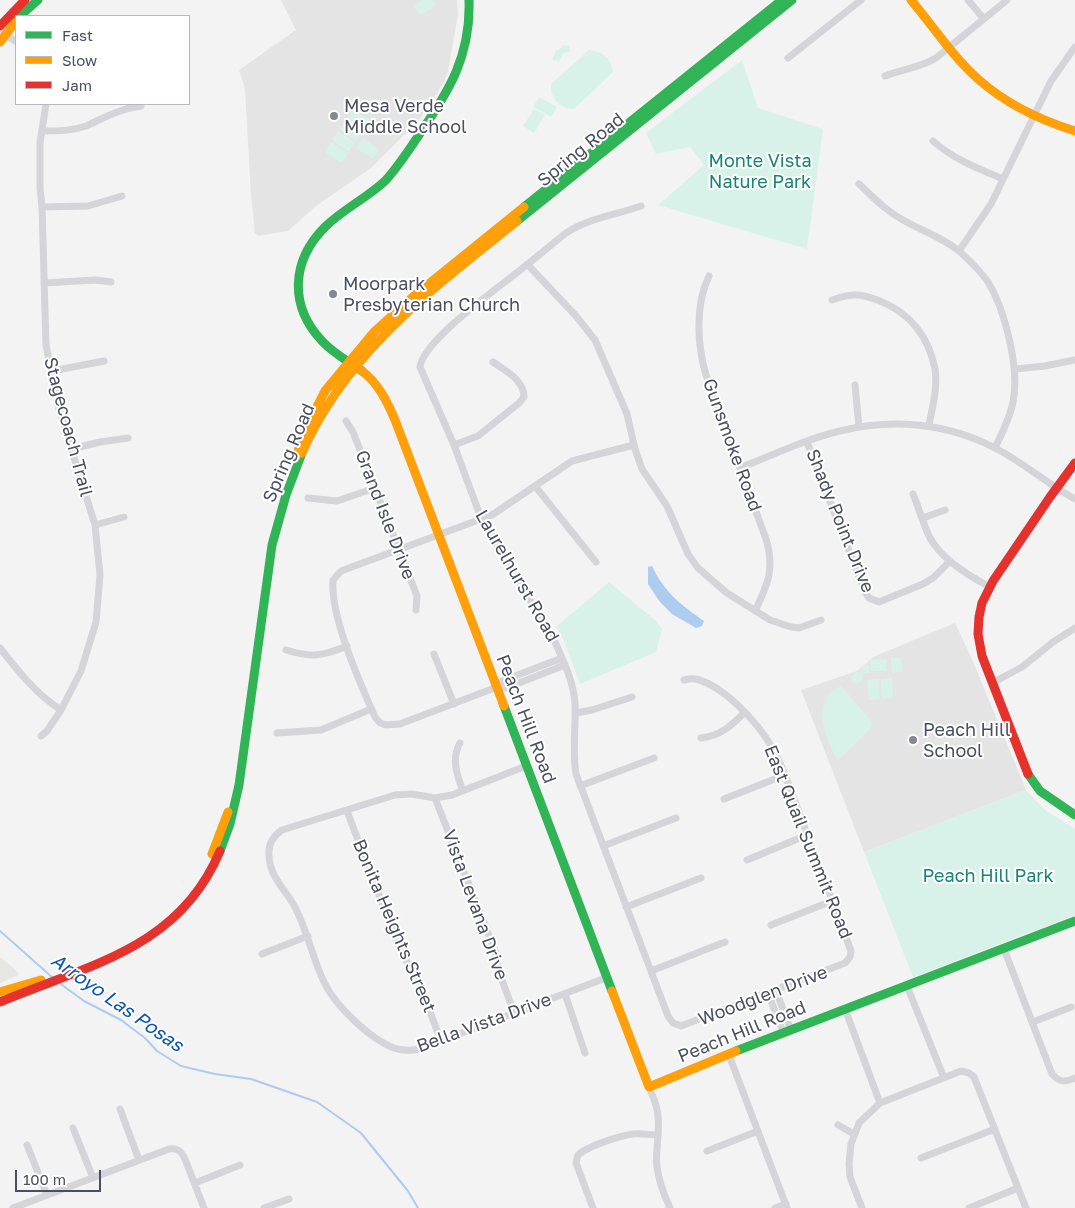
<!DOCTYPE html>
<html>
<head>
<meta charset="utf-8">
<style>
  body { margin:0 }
  #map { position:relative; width:1075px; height:1208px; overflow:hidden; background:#f3f3f3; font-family:"Golos Text",sans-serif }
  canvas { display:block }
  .legend { position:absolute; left:15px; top:15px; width:175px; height:90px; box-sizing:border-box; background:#fff; border:1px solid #b6b8bf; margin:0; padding:6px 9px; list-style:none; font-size:15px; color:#494e60 }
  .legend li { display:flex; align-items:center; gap:10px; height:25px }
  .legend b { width:25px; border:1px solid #b6b8bf }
  .scale { position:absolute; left:15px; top:1170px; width:86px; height:22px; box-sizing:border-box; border:2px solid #494e60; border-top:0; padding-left:6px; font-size:15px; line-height:18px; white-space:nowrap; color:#494e60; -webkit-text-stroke:4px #fff; paint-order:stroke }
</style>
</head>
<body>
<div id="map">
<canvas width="1075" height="1208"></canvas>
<ul class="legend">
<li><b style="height:6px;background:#30b455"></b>Fast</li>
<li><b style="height:6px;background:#ff9f0a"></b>Slow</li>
<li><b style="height:6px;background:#e5322d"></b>Jam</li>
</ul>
<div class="scale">100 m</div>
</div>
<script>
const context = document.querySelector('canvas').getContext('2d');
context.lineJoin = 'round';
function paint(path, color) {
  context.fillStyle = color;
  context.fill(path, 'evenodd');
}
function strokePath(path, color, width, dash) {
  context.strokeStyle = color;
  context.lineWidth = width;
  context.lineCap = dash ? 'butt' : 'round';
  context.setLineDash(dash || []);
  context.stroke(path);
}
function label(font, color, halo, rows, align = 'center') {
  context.font = font + ' "Golos Text",sans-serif';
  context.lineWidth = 4;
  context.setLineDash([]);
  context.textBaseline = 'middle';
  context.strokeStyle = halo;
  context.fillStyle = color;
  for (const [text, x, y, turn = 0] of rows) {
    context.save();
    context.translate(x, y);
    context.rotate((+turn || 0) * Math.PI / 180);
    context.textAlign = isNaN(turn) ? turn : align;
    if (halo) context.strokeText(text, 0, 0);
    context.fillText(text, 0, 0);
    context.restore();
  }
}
const commercial = new Path2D(`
  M0,957L15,969L19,975L0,983Z`);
const education = new Path2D(`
  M281,0H457L458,15L448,71L444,82L414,128L404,135L371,168L316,206L288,231L258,236L255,233L251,194L245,89L239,70L296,30Z
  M955,623L972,659L1026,790L864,852L801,690L857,671L873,657Z`);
const green = new Path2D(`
  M423,0H433L436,6L420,15L414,5Z
  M563,45L569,46L570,52L563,53L559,62L552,60L556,50H559Z
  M589,50C603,51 611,58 613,72L574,109C560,109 550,98 551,84Z
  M742,60L758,108L823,129L807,249L658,205L704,165L690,147L656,154L646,133Z
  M539,97L557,107L551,117L533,107Z
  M353,109L370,120L364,130L347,119Z
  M534,109L545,115L534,133L523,126Z
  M345,120L362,131L356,141L339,129Z
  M338,131L355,142L349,152L332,140Z
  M363,138L380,150L373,159L356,148Z
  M331,142L348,153L342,163L325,152Z
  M609,582L656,621L662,629L656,652L580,684L564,641L556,627Z
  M891,658H901L902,672L892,673Z
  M886,659V671H871L870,660Z
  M869,665L870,673L863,674L862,680L857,684L853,683L851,680L852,676L857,672L863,673V666Z
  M892,678L893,698L882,699L881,679Z
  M878,679L880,699L869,700L867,680Z
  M841,686L872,722L871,728L838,760C827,742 813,710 831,692C833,690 838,688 841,686Z
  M1026,790L1045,810L1075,829V915L913,977L864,852Z`);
const water = new Path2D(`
  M652,566C665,593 680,604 704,621L702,626L696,628L672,614L660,602L648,584V567Z`);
const stream = new Path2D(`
  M0,931L53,978
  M58,982L84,1001L121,1020L145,1038L157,1051L181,1066L215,1074L251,1079L317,1102L361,1133L408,1191L418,1208`);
const street = new Path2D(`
  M968,0L984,19
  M0,29L16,42
  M788,58L861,0
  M885,76C902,69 920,68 936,58L1007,0
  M43,131C58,131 72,131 86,126C106,117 119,109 141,106
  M933,141C953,159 979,169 1003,179
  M859,184C873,197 886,211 903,220C922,231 942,237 959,251C969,260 980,270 988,282C1005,310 1020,369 1013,402C1010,418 1002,433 995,448
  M641,206C615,215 589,218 566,233C552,244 538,256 524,267C501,286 424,339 420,367L454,445L481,518L555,642C564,662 574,683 575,704C576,728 572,751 576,774L668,1016L673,1023L681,1026L845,963L850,957L851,951L785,775C781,765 777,756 772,747C757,722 724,686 696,679C692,678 688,679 684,680
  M42,207L88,206L122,196
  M959,251L991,204L1051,81L1075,47
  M528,265L576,316L595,340L627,414L635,449L642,469L667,506L688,554L698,568L727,593L770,620L791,627L799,628L821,620
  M709,276C695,305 697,345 706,375L766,539C775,569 768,584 755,611
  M44,283L96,280L111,282
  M832,300C839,298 846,295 854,295C863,294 872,298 880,301C910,313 929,337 935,369C938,388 932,408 929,426
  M1015,369L1045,366L1075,360
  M52,371L104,361
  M855,385L859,427
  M346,421L353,432L417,596L416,610
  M807,442L865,592L869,598L879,602L923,584L933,578L950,561
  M454,445L478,436L519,403L524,397C524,380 506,371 493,362
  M72,449L100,442L128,438
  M740,468C773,455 806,439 840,431C892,418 947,423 995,448C1023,462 1047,484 1075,499
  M535,486L596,562
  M913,494C919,508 923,524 930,538C942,560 969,576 990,587
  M308,498L337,501L375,488
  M923,518L945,510
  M95,525L124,517
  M0,648C18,671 36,694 61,710
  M286,650C311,658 323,656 347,646
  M434,654L454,704
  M562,658L502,681L497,687L400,724L386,725L380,723L375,717C360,683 330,616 333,580L341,571L492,515L572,461L634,445
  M992,683L1022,667L1053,642L1075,628
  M497,687L506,688L565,665
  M575,713L592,710L632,697
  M277,733L321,730L371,709
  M41,736L47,731L61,710L81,671L96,622L100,575L95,525L59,409L46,345L42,207L40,188V143L46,104
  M701,738C720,736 731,726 744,713
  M460,743C451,758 457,776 463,791
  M526,766L452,795L435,798L412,794L395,795L282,830C273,836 268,845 269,856C270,878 287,891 296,909C308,933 313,960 325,984C336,1006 370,1039 394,1048C403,1051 411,1051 420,1049L608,977
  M580,786L654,758
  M435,798L495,951L500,975L514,1012
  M724,799L785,775
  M347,811L398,945L421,988L441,1041
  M603,846L676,818
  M747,860L807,835
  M626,907L701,878
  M771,925L832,901
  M1004,949L1052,1074C1060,1083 1065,1082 1075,1078
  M262,954L308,936
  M651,971L725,942
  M907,986L944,1078
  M776,991L791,1030
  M768,993L783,1032
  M565,994L585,1053
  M845,1009L880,1103
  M1033,1022L1071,1007
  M729,1055L787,1208
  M649,1087C653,1097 658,1106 658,1117C660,1134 655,1151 657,1167C659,1182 664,1195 670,1208
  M120,1109L139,1160
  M838,1125L854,1134
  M73,1128L93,1178
  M27,1145L47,1195
  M707,1151L758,1131
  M921,1158L995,1129
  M195,1183L240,1165
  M13,1208L169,1149C178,1148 181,1151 185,1159L204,1208
  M264,1208L289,1199
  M593,1208L576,1163L578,1155C588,1146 619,1136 633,1134C641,1133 650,1135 658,1135
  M775,1208L786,1204
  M862,1208L850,1177L849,1164L851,1144L859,1123L880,1103L961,1071L969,1073L974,1077L1026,1208
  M969,1208L1018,1188`);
const fast = new Path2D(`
  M20,16L38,0
  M524,207L782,0
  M517,221L792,0
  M362,371C348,361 334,354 322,341C289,306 291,261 325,227C343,209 367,198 385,181C398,167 408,151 419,135C449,91 471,56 469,0
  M504,706L612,991
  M1028,774L1040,791L1075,815
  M220,851L230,824L239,785L272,545L286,495L302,453
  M736,1051L1075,921`);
const slow = new Path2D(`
  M911,0C933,26 952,56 978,79C1006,104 1040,120 1075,131
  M0,42L16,21
  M362,371C378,383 387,401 395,420L504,706
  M302,453C346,352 434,288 517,221
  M296,457L306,428L325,391L375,331L415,295L524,207
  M212,854L228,812
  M612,991L649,1087L736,1051
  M0,992L41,980`);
const jam = new Path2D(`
  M0,26L25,0
  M1028,774L982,656L978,634L979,617L982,603L993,581L1050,497L1075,463
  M0,1002C88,965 179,949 220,851`);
const markers = [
  [334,116,5,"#848893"],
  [333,294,5,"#848893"],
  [913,740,5,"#848893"]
];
const poiNames = [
  ["Mesa Verde",344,106],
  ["Middle School",344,127],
  ["Moorpark",343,284],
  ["Presbyterian Church",343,305],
  ["Peach Hill",923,730],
  ["School",923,751]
];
const streetNames = [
  ["Spring Road",581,150,-39],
  ["Stagecoach Trail",68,427,75],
  ["Gunsmoke Road",732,445,70],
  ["Spring Road",289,453,-67],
  ["Grand Isle Drive",385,515,69],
  ["Shady Point Drive",840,521,68],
  ["Laurelhurst Road",517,576,60],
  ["Peach Hill Road",526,719,69],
  ["East Quail Summit Road",808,842,68],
  ["Vista Levana Drive",475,905,70],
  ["Bonita Heights Street",394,926,67],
  ["Woodglen Drive",763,996,-21],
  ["Bella Vista Drive",484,1023,-20],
  ["Peach Hill Road",742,1032,-22]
];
const parkNames = [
  ["Monte Vista",760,161],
  ["Nature Park",760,182],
  ["Peach Hill Park",988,876]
];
const waterNames = [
  ["Arroyo Las Posas",117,1003,35]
];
paint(commercial, '#e6e7e2');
paint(education, '#e5e4e5');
paint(green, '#d8f2ea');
paint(water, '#acccf0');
strokePath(stream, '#acccf0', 2);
strokePath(street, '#d4d4d9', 7);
strokePath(fast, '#30b455', 9);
strokePath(slow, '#ff9f0a', 9);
strokePath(jam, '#e5322d', 9);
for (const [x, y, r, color] of markers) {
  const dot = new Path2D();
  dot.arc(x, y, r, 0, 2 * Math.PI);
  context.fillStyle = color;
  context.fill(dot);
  strokePath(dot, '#fff', 2);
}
label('18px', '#494e60', '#fff', poiNames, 'left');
label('18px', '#494e60', '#fff', streetNames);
label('18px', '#168572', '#fff', parkNames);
label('italic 19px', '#0a58b2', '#fff', waterNames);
</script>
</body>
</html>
